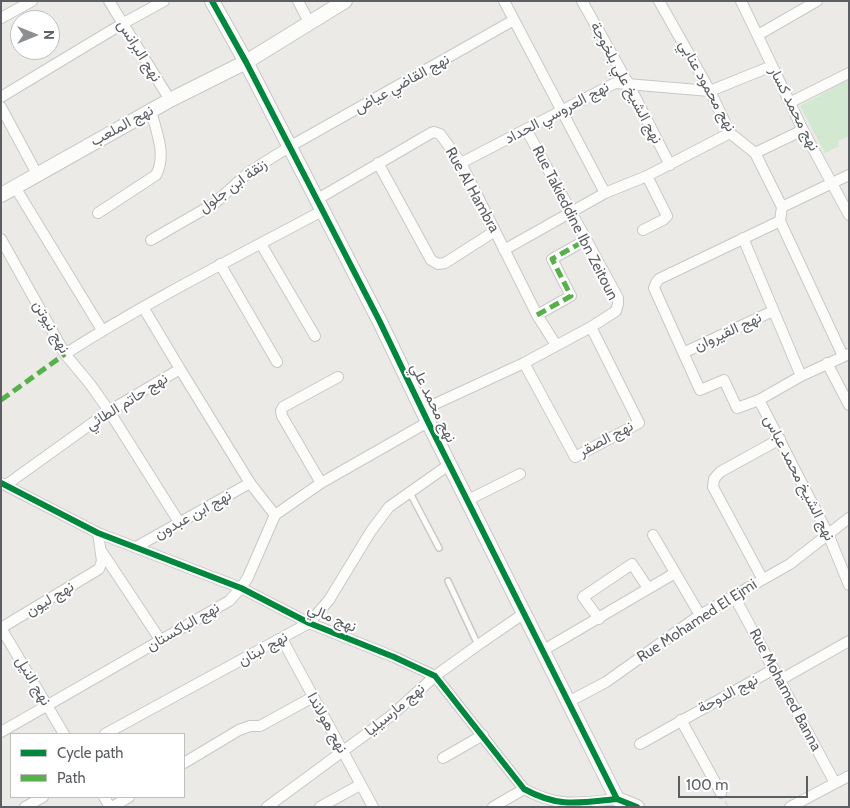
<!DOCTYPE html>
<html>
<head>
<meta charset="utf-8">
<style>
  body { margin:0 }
  #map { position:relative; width:850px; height:808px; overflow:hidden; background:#ebeae6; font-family:Cabin,sans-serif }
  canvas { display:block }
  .frame { position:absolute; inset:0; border:2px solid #5b5f64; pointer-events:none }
  .legend { position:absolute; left:10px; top:733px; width:175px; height:65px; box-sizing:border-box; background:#fff; border:1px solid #bdbfc1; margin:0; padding:6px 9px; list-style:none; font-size:15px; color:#5b5f64 }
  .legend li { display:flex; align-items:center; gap:10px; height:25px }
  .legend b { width:25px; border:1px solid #bdbfc1 }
  .north { position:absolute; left:10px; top:10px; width:50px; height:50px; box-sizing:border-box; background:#fff; border:1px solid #bdbfc1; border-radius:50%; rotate:90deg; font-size:14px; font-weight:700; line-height:20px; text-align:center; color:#5b5f64 }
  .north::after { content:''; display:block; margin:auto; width:18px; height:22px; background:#8d9092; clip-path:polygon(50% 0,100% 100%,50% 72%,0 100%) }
  .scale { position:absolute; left:678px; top:776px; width:130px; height:22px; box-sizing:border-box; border:2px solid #5b5f64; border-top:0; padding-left:6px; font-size:15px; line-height:18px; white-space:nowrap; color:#5b5f64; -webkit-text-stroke:4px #fff; paint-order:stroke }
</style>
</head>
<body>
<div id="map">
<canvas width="850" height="808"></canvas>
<div class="frame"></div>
<ul class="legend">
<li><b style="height:6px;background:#00873e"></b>Cycle path</li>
<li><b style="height:6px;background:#58b04a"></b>Path</li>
</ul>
<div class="north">N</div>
<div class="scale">100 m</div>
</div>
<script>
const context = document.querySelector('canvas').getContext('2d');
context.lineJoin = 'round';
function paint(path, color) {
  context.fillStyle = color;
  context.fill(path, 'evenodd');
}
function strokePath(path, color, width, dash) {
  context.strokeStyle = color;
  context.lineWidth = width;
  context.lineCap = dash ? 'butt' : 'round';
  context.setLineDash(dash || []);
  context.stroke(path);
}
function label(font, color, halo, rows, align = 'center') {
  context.font = font + ' Cabin,Vazirmatn,sans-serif';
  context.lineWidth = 4;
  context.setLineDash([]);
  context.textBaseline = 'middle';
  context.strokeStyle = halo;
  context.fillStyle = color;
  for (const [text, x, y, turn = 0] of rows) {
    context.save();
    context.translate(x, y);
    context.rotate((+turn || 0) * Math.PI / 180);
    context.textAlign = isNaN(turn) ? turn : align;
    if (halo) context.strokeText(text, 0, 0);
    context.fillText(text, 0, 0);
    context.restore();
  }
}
const green = new Path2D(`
  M849,80V136L838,141L839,146L825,153L800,106Z`);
const path = new Path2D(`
  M725,801L728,807`);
const lane = new Path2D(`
  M410,493L439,548
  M448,581L478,645`);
const street = new Path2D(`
  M109,1L170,100
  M298,1L309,22
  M504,1L605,193
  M582,1L628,83L670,165
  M659,1L710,91L730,133L755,153L782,207L780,221L843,356
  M741,1L803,130L849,215
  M1,18L32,1
  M758,35L817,1
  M1,97L122,24L164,1
  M791,102L849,73
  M1,107L37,174
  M755,153L803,130
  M378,163L431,260L438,264L445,263L495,231
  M461,163L615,83L710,91L772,66
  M15,187L102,330
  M316,200L431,133L434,132L440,134L461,163L537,315L556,345
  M782,207L849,175
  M98,213L156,175C167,155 156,131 151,111
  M780,221L659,279L656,283L654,288L700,390L724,380L737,408L759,400L801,376L849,354
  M643,230L663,220L667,216L647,176
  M743,238L801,376
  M1,239L65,354L90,384L109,411L179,522
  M151,240L215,203L249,172L289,147L514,20
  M261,244L315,336
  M504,250L605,193L647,176L730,133
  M220,264L277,362
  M143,307L180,369
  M537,315L571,296L552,259L586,240
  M683,353L773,311
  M65,354C148,301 236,257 322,211
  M524,363L575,457L639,423L591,327
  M827,363L849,405
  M759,400L828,534L849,585
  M422,410L524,363L591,327L616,311L618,304V298L526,129
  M1,483L98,533L241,588L309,623L394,657L435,676L524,789C559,808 578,803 617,799
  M321,483L282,416L281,411L283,407L338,377
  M6,485L109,411L180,369L250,483L275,515
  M468,500L520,474
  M653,535L700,615
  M136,547L250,483
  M102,552L161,641
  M762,578L713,487L714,479L720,472L780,439
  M734,596L835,783
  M599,619L583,597L632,564L648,588
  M1,628L99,569L102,561L98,533
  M1,628L64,734
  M282,639L373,807
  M542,651L675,573
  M780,680L849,641
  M568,702L606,682L700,615L790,564L849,518
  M681,720L721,793
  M1,732L229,601L241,588L248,577L275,515L321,483L428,422
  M105,734L309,623L329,600L371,531L389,507L450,464
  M640,744L774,669
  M443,758L483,735
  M184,763L239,730L250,726H260L313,697
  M104,797L110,807
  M25,807L43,797
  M112,807L129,797
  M267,807L392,715L435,676L478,645L523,614
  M320,807L360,785
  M493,807L524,789
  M790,807L849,776`);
const secondary = new Path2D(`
  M212,1L246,62L379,320L428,422L617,799L637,807
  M1,195L170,100L246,62L345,1`);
const quiet = new Path2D(`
  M537,315L571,296L552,259L586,240
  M1,400L65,354`);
const cycleway = new Path2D(`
  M212,1L246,62L379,320L428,422L617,799L637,807
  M1,483L98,533L241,588L309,623L394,657L435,676L524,789C559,808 578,803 617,799`);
const streetNames = [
  ["نهج البرانس",139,51,58],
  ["نهج الشيخ علي بلخوجة",626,83,62],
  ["نهج القاضي عياض",402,84,-29],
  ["نهج محمود عنابي",707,86,61],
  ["نهج محمد كسار",794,109,63],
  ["نهج العروسي الحداد",557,113,-28],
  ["نهج الملعب",122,126,-29],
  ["زنقة ابن جلول",233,186,-36],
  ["Rue Al Hambra",472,190,61],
  ["Rue Takieddine Ibn Zeitoun",575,223,63],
  ["نهج نيوتن",51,327,60],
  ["نهج القيروان",728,332,-25],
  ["نهج حاتم الطائي",127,402,-32],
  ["نهج محمد علي",433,403,64],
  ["نهج الصقر",606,439,-28],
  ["نهج الشيخ محمد عباس",799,478,63],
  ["نهج ابن عبدون",193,515,-29],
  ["نهج ليون",50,599,-31],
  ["نهج مالي",332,618,23],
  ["Rue Mohamed El Ejmi",697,621,-33],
  ["نهج الباكستان",183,627,-30],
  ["نهج لبنان",263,649,-29],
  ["نهج النيل",33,681,59],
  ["Rue Mohamed Banna",785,690,62],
  ["نهج الدوحة",728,694,-28],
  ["نهج مارسيليا",395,710,-40],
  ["نهج هولاندا",327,723,61]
];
paint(green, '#d3e8d0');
strokePath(lane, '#c8c8c8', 8);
strokePath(street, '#c8c8c8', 12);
strokePath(secondary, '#c7c7c6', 16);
strokePath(path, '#c7ccc9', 1, [5, 2.5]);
strokePath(lane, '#fcfcfb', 5);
strokePath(street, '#fcfcfb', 10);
strokePath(secondary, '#fcfcfb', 14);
strokePath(quiet, '#58b04a', 5, [10, 5]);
strokePath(cycleway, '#00873e', 6);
label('15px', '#5b5f64', '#fff', streetNames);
</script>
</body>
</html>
